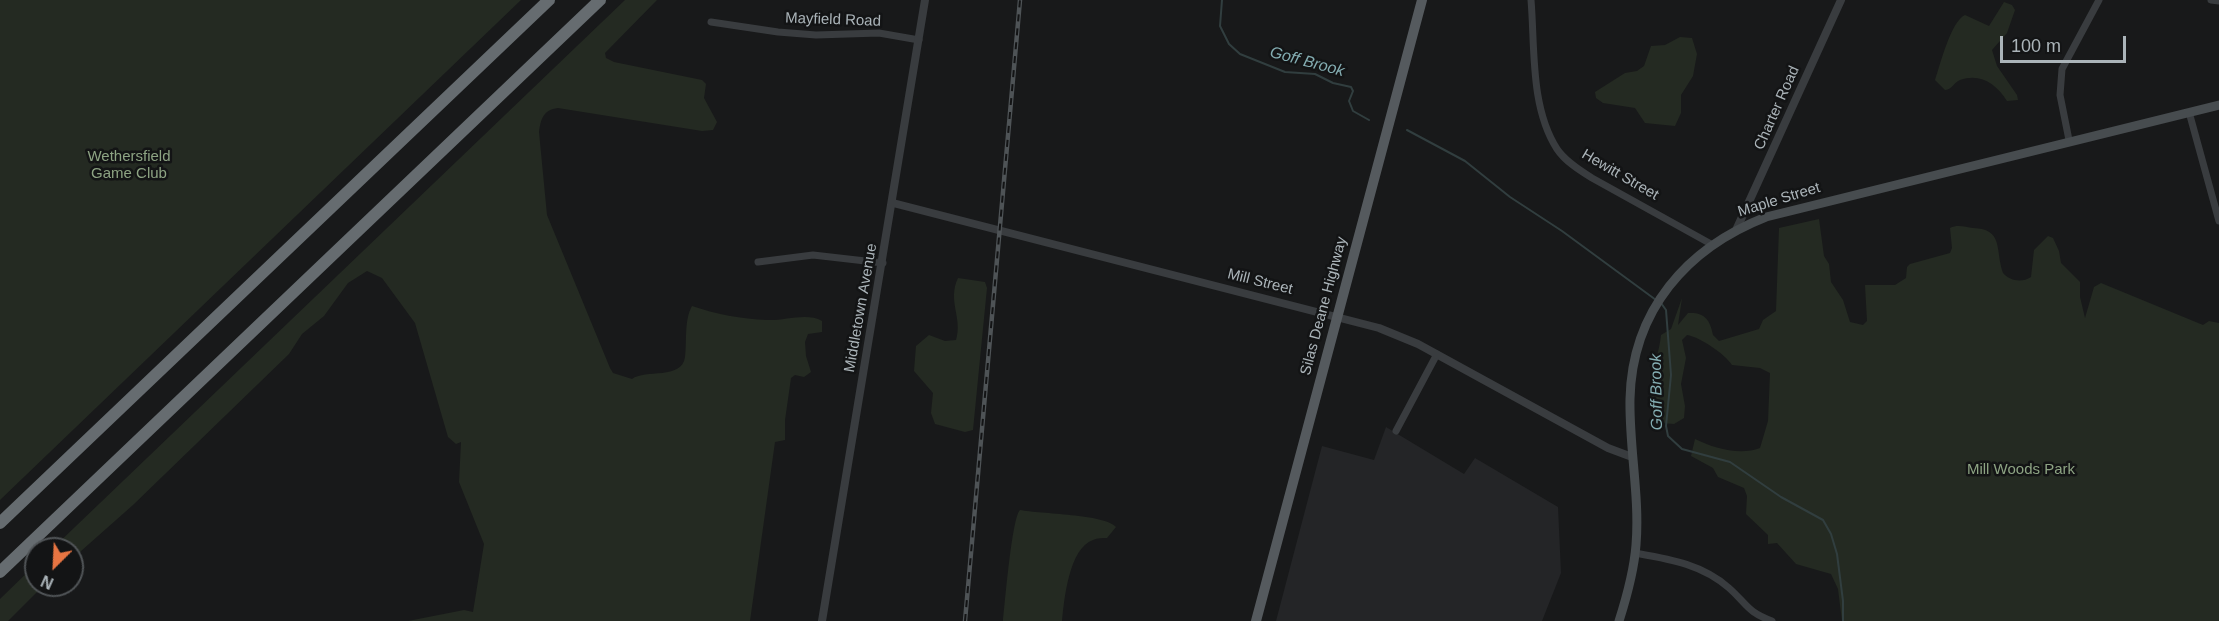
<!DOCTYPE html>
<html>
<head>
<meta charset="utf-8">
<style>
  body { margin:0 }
  #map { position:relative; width:2219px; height:621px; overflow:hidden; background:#18191a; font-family:Helvetica,sans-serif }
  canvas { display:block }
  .north { position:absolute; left:24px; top:537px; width:60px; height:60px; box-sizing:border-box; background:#131415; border:2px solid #505457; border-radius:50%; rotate:204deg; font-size:16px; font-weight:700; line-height:24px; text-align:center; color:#abb4b9 }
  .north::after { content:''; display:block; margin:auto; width:21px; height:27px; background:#e87542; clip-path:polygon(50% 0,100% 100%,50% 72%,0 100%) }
  .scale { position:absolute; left:2000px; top:36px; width:126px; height:27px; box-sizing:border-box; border:3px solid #abb4b9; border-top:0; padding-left:8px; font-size:18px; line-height:21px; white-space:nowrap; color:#abb4b9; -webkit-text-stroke:4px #131415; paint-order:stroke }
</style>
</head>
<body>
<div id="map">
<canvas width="2219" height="621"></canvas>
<div class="north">N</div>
<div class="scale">100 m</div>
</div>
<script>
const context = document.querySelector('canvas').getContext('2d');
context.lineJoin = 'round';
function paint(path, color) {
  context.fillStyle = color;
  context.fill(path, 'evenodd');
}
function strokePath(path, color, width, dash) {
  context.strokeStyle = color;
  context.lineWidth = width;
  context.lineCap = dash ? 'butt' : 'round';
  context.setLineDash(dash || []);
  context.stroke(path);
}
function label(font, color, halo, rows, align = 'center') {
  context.font = font + ' Helvetica,sans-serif';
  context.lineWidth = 5;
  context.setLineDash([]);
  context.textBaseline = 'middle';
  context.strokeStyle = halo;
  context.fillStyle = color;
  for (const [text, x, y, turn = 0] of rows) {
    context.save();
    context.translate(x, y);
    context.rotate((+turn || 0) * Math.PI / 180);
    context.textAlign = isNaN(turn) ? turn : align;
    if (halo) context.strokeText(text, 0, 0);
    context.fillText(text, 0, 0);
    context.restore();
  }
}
const built = new Path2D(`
  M1386,427L1464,474L1475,458L1558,507L1561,573L1542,621H1276L1322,446L1374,460Z`);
const green = new Path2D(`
  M0,0H521L0,500Z
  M625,0H657L605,53L606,58L614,62L702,80L706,84L704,98L717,122L713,130L702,131L558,108C543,110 541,119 539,132L547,215L610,368L613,373L632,379C645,369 682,380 685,357C687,341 684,320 692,306C715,314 742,319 767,320C784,321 807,312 822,321V332L808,334L805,342L806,356L811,372L804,377L795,375L791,378L785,420V440L775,442L750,621H408L464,610L473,612L484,544L459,482L461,442L456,444L448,437L415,323L382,278L367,271L348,283L324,316L302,334L289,354L133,505L72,559V549H52Z
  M2004,2L2012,5L2015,10L2007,33L1992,50L1997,66L2017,95L2018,100L2007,101C1996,84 1981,73 1960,80C1953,83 1953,89 1945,90L1935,80C1940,65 1951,21 1965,15L1989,26Z
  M1680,37L1692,38L1697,54L1693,76L1681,95V113L1675,126L1645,123L1635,108L1603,103L1596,98L1595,92L1625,73L1637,71L1644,66L1651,46L1665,45Z
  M1819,219L1824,256L1829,264L1831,282L1843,300L1850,322L1863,325L1867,321L1865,285H1895L1906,278L1907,267L1910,264L1950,253L1952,248L1950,228C1958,224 1965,227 1973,228C2004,229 1995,250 2003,273C2010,281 2022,283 2031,277L2034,250L2048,236L2053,238L2059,251L2061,263L2080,282V297L2085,318L2094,287L2101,283L2203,325L2209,321L2219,323V621H1842L1838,589L1831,574L1796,564L1777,543L1768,544V535L1746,514L1747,496L1744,488L1718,477L1713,468L1691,456L1695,439C1713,448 1740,456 1760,448L1768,421L1770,373L1760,368L1732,365C1725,354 1700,337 1687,335L1682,340L1686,358L1681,384L1685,406L1684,418L1674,424L1661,423C1639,397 1658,365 1661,335L1671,329L1682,298L1678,325L1688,313C1705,312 1710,320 1713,335L1719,341L1759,329L1763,320L1776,311L1779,228Z
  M958,278L985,282L987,288L973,430L965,432L935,424L931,413L933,393L914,371L916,346L929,335L945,341L956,340C963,318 947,301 958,278Z
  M1020,510C1040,514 1105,514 1116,527L1107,538C1103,538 1097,538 1093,540C1069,548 1064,600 1062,621H1003C1005,603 1012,517 1020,510Z
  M36,564V585H44L8,621H0V599Z`);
const stream = new Path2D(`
  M1222,0L1220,26L1229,44L1240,54L1285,72L1315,74L1333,83L1351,87L1353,91L1349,101L1353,111L1369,120
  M1407,130L1465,161L1510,197L1562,231L1656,300
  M1661,303L1666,310L1671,375L1666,426L1668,436L1682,449L1730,462L1781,497L1823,520L1831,534L1837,554L1843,601V621`);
const minor = new Path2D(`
  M1531,0C1535,47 1530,107 1557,149C1565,161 1579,170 1592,178L1711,244
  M2211,0L2219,1
  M711,22L778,32L816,35L879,33L919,40
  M2189,112L2219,221
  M2069,140L2060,95L2062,69L2099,0
  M758,262L813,255L883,263
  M1396,431L1437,354
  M1635,553C1669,559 1702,564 1729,588C1747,604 1747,612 1772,621`);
const tertiary = new Path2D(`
  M893,203L1379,328L1418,344L1608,448L1632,457
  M1737,228L1841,0
  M822,621L925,0`);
const secondary = new Path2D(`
  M1619,621C1627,596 1634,571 1636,545C1640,497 1629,447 1630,399C1632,310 1687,248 1766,217L2219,105`);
const primary = new Path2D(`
  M1256,621L1422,0`);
const motorway = new Path2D(`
  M0,523L549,0
  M0,572L600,0`);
const rail = new Path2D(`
  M965,621L1020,0`);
const streetNames = [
  ["Mayfield Road",833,20,2],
  ["Charter Road",1777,108,-66],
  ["Hewitt Street",1620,175,30],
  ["Maple Street",1779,200,-17],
  ["Mill Street",1260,282,14],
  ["Silas Deane Highway",1324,306,-75],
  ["Middletown Avenue",861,308,-80]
];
const parkNames = [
  ["Wethersfield",129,157],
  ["Game Club",129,174],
  ["Mill Woods Park",2021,470]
];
const waterNames = [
  ["Goff Brook",1307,62,15],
  ["Goff Brook",1657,392,-91]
];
paint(built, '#242527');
paint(green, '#242a22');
strokePath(stream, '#313e3f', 2);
strokePath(minor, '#393c3f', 7);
strokePath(tertiary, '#393c3f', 8);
strokePath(secondary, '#474c4f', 9);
strokePath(primary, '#555a5e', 10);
strokePath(motorway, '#666c70', 12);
strokePath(rail, '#4e5356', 4.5);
strokePath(rail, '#131415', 2, [7]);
label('15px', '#abb4b9', '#131415', streetNames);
label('15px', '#8da383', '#131415', parkNames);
label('italic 16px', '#84adb2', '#131415', waterNames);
</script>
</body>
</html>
